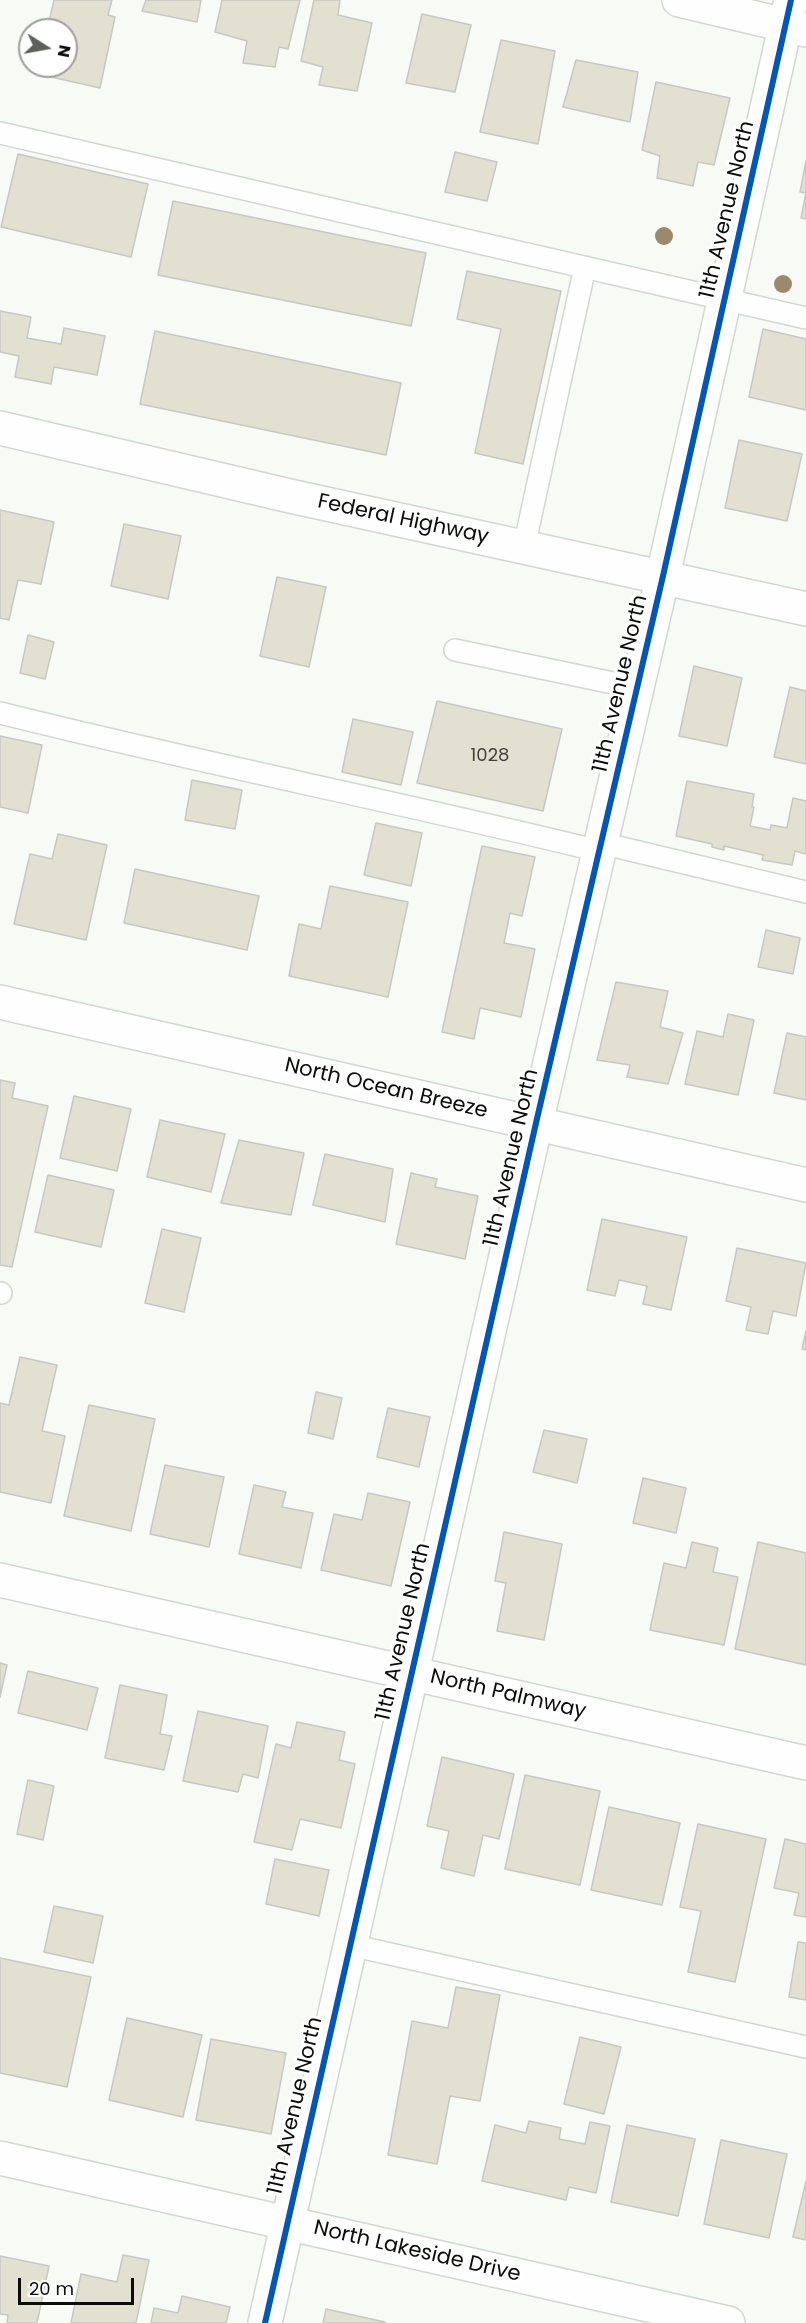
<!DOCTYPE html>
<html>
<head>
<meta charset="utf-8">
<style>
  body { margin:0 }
  #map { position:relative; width:806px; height:2323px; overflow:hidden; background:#f7faf5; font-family:Poppins,sans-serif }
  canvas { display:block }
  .north { position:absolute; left:18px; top:18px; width:60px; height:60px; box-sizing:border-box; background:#fff; border:2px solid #9d9e9d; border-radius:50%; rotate:101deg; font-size:16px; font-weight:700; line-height:24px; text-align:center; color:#0a0d09 }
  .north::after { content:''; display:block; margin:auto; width:21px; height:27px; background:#5d605c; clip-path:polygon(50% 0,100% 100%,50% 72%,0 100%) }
  .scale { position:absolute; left:18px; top:2278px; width:116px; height:27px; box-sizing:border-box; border:3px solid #0a0d09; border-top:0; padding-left:8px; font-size:18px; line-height:21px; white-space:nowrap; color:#0a0d09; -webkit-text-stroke:4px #fff; paint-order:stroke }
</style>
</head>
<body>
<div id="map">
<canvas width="806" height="2323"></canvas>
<div class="north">N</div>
<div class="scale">20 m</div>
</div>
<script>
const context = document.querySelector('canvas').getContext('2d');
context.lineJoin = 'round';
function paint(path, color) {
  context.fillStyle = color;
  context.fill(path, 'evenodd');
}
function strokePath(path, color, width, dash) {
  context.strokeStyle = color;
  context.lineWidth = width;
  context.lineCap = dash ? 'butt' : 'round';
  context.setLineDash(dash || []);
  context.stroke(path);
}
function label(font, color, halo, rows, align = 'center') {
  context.font = font + ' Poppins,sans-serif';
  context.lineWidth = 6;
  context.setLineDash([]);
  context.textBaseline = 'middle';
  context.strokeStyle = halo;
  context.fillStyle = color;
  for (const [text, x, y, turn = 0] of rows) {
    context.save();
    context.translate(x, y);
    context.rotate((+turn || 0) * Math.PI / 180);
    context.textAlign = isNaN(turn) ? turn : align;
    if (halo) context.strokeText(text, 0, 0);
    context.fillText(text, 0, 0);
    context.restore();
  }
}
const building = new Path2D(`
  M54,0H112L108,15L115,17L100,88L38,74L40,66H66V30H47Z
  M146,0H201L197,22L142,11Z
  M222,0H300L288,49L279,47L275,67L243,63L247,41L215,32Z
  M314,0H340L338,15L372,23L357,91L319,85L323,67L301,61Z
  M422,14L471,25L455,92L406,83Z
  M501,40L555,51L538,144L480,132Z
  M576,60L638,72L630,122L563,107Z
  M656,82L730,98L714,165L698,162L693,186L657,178L660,156L642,150Z
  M455,152L497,162L487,201L445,192Z
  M18,154L148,184L131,257L1,227Z
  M806,161V219L801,218L806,193L800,192Z
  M173,201L426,253L411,326L158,275Z
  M467,271L561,291L523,464L475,453L501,329L457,319Z
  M0,311L31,317L27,338L61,344L64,328L105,336L97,375L54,367L51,384L15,377L19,356L0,352Z
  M763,329L806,339V410L749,397Z
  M155,331L401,383L386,455L140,404Z
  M739,440L802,454L787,521L725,508Z
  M0,510L54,522L41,584L18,580L9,620L0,618Z
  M124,524L181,536L168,599L111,586Z
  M277,577L326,587L309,667L260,656Z
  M28,635L54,642L45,679L20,673Z
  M694,666L742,678L727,746L679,736Z
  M790,687L806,691V764L774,757Z
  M437,701L562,729L543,811L417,783Z
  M353,719L413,732L401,785L342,772Z
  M0,736L42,745L28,813L0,807Z
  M192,780L242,790L235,829L185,820Z
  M687,781L754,794L752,807H754L750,826L770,830L771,825L787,828L793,798L806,801V854L795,851L792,865L762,860L763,855L724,846V850L712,847V844L676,836Z
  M376,823L422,833L411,886L364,875Z
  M58,834L107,845L86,940L14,924L30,854L52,859Z
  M482,846L535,857L522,916L510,913L504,943L535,949L521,1017L480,1008L474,1039L442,1032Z
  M135,869L259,896L247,950L124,923Z
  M330,886L408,902L388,997L289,976L299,924L321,929Z
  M766,930L800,938L793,974L758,967Z
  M616,982L668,991L660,1027L683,1033L668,1084L627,1077L630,1065L597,1060Z
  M728,1014L754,1020L738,1095L685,1084L697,1031L723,1037Z
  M787,1033L806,1037V1100L774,1093Z
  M0,1080L15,1083L12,1098L48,1106L12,1267L0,1265Z
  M74,1096L131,1109L117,1171L60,1158Z
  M160,1120L225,1134L211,1192L147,1177Z
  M239,1140L304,1153L291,1215L221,1203Z
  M325,1154L393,1169L385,1222L313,1205Z
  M411,1173L437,1179L435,1187L478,1196L465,1259L396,1244Z
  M48,1175L114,1190L101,1247L35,1232Z
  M602,1219L687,1237L671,1310L643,1304L647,1286L619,1280L615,1296L587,1290Z
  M162,1229L201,1238L184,1312L145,1303Z
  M737,1248L806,1263L796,1316L773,1311L768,1334L746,1330L751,1307L726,1301Z
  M806,1331V1350L802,1349Z
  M20,1357L57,1365L42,1431L65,1436L51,1503L0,1492V1403L9,1405Z
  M316,1392L342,1398L333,1439L308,1433Z
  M89,1405L155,1419L131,1531L64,1516Z
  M388,1408L430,1417L419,1467L377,1457Z
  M544,1430L587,1439L577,1483L533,1472Z
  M165,1465L224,1477L209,1547L150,1534Z
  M643,1478L686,1488L676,1533L633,1523Z
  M254,1485L286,1492L282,1507L313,1513L301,1568L239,1554Z
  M368,1493L410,1502L391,1586L321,1570L334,1514L362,1520Z
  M504,1532L562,1544L544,1640L497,1631L506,1583L495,1581Z
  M692,1542L718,1548L713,1572L738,1577L724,1645L650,1630L664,1563L686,1568Z
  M758,1542L806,1553V1665L735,1649Z
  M0,1663L7,1665L0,1697Z
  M28,1671L98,1688L87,1730L18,1713Z
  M120,1685L167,1695L160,1734L172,1736L164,1770L105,1758Z
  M198,1711L268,1726L258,1778L243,1774L238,1792L183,1781Z
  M297,1722L345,1732L339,1760L355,1764L341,1828L300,1819L292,1850L254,1842L276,1744L291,1748Z
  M442,1757L514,1774L499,1839L483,1835L474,1876L441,1868L449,1831L427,1826Z
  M525,1775L600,1791L580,1885L505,1869Z
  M28,1780L54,1786L43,1840L17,1834Z
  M609,1807L680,1823L662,1905L591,1890Z
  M698,1824L766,1839L735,1982L688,1972L701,1911L680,1907Z
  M785,1839L806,1844V1917L794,1915L799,1893L774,1888Z
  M275,1859L329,1870L319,1916L266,1904Z
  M54,1906L103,1916L93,1963L44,1952Z
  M798,1942L806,1943V2000L789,1997Z
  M0,1958L91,1977L67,2087L0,2073Z
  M456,1987L500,1995L480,2101L450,2096L437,2164L388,2155L412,2021L448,2028Z
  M127,2018L202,2035L183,2117L109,2100Z
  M580,2037L621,2047L604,2114L564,2104Z
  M211,2039L286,2053L271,2134L196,2120Z
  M529,2121L561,2128L559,2139L585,2144L590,2122L610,2126L596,2193L569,2187L566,2200L482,2181L495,2125L526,2133Z
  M627,2125L695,2139L678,2216L611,2202Z
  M721,2140L787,2154L769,2238L704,2224Z
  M806,2181V2240L793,2237Z
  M123,2255L149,2260L136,2323H71L81,2274L117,2282Z
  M0,2256L49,2266L37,2323H7L8,2315L0,2314Z
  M182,2296L230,2307L226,2323H151L154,2308L178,2313Z
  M326,2309L385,2322L384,2323H323Z`);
const service = new Path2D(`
  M0,133L806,318
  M524,547L585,267
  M455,650L637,688
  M0,713C199,763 400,802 599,851
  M601,843L806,892
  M0,1293H1
  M350,1945L806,2047`);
const minor = new Path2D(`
  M679,0L806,30
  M0,1002L806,1185
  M0,1580L806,1763
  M0,2158L728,2323
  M265,2323L536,1123L663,576L791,0`);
const secondary = new Path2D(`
  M0,428L290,496L806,609`);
const cycleway = new Path2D(`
  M265,2323L536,1123L663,576L791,0`);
const trees = [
  [664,236],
  [783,284]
];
const numberNames = [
  ["1028",490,756]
];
const streetNames = [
  ["11th Avenue North",728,210,-77],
  ["Federal Highway",403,520,12],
  ["11th Avenue North",621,684,-77],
  ["North Ocean Breeze",386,1089,13],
  ["11th Avenue North",512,1158,-77],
  ["11th Avenue North",404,1632,-77],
  ["North Palmway",508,1695,13],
  ["11th Avenue North",296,2106,-77],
  ["North Lakeside Drive",417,2252,13]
];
paint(building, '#e2e1d1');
strokePath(building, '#c7c8c4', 1.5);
strokePath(service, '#d3d6d1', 24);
strokePath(minor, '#d3d6d1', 36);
strokePath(secondary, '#d3d6d1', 36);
strokePath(service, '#fefefe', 21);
strokePath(minor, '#fefefe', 33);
strokePath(secondary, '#fefefe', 33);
strokePath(cycleway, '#0057b8', 6);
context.fillStyle = '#9a896f';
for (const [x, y] of trees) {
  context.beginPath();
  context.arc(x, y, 9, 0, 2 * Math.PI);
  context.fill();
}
label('18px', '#40423b', null, numberNames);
label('21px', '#0a0d09', '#fff', streetNames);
</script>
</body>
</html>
